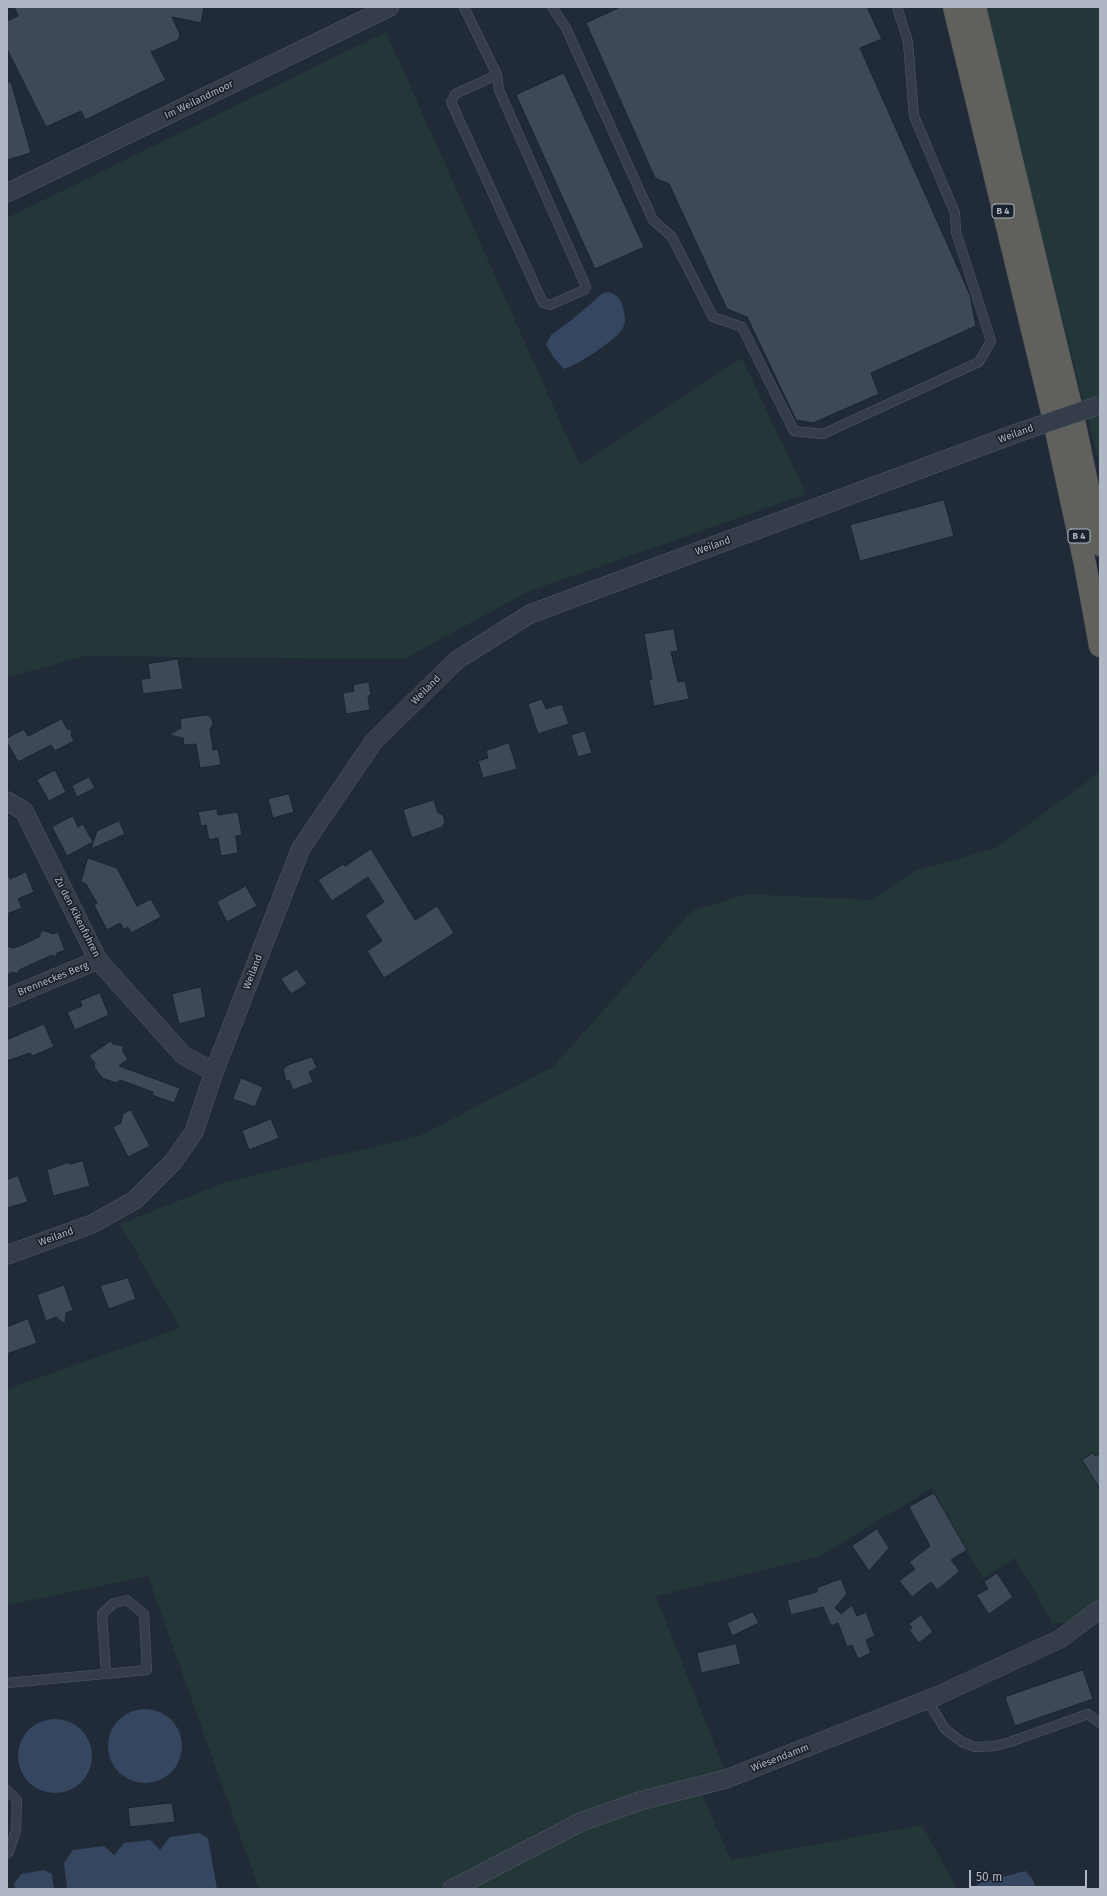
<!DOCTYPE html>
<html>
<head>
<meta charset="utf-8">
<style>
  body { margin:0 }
  #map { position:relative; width:1107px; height:1896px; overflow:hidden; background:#212b38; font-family:"Fira Sans",sans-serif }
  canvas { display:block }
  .frame { position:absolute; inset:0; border:8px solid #afb7c5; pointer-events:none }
  .scale { position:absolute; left:969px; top:1870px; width:118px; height:18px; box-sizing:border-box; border:2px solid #afb7c5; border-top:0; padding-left:5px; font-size:12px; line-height:14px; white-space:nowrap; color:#afb7c5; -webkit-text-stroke:3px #1a222d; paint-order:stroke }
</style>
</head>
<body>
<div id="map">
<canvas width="1107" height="1896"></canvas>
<div class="frame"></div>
<div class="scale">50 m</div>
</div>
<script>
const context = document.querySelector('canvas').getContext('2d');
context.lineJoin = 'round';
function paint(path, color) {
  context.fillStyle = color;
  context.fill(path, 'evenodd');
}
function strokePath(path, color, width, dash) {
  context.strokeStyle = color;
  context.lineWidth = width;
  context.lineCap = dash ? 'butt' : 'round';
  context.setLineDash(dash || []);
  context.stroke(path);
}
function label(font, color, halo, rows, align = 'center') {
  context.font = font + ' "Fira Sans",sans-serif';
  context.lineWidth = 3.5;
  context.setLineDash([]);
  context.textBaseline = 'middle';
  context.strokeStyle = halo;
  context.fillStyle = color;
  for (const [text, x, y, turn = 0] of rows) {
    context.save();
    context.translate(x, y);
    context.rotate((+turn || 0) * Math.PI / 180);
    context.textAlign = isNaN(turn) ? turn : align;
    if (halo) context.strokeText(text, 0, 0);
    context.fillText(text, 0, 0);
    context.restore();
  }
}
const green = new Path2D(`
  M984,7H1100V466Z
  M386,32L580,466L742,358L806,494L527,592L404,659L86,656L7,677V218Z
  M1100,772V1617L1053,1624L1015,1558L983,1579L932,1488L820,1556L656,1596L725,1772L701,1793L731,1860L922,1825L957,1889H259L148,1576L7,1605V1389L180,1328L120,1224L226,1182L419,1136L553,1067L692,911L747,894L872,900L915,871L996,848Z`);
const water = new Path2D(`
  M609,292C616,294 621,299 623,307C625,315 627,323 621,331C612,342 578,365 564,369L554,358L546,345L551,335L574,318L603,293Z
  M108 1746a37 37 0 1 1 74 0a37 37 0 1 1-74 0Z
  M18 1756a37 37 0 1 1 74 0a37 37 0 1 1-74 0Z
  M199,1833L208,1838L217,1889H67L64,1863L73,1850L104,1846L114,1855L124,1843L150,1840L160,1850L170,1837Z
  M44,1870L52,1874L54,1889H15L14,1884L21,1874Z
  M1025,1871L1032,1878L1036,1889H971L980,1883Z`);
const building = new Path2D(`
  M14,7H204L201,23L172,17L180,34L178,40L151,52L166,80L85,120L81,111L46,127L7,49V21L18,16Z
  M621,7H867L882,39L860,48L970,295L976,326L871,373L879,394L813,423L796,420L747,317L727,309L669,184L655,178L586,23Z
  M564,73L644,247L595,269L516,95Z
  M7,82H11L31,153L7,160Z
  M944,500L954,536L860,561L850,525Z
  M674,629L678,651L671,652L678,682L685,681L689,699L654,706L649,680L652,679L644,634Z
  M178,659L183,689L143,694L141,679L150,678L148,664Z
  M369,682L371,695L368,696L370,710L346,714L343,693L354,691L353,685Z
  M542,699L546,709L562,704L569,724L538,734L528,704Z
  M207,715L212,719L213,725L210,729L213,750L218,749L221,765L200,768L196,744L184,745L183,738L169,735L181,728L180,719Z
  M62,719L67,729L72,730L71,735L74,741L55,751L51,745L18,762L7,742V738L24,729L28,736Z
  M585,731L592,753L578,757L571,735Z
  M509,743L517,769L483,778L478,761L488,758L486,751Z
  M55,770L66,792L49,801L37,780Z
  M89,777L95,788L77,797L72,786Z
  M289,794L294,812L273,818L268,799Z
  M434,800L438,813L443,815L445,822L442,827L412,838L403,810Z
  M217,809L218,815L238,812L242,835L236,836L238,853L221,856L218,838L209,840L206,825L201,826L198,812Z
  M73,816L78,827L83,824L93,842L67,856L52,827Z
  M119,821L125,834L91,849L97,831Z
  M371,849L415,920L437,906L454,933L384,978L367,951L382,941L365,915L384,902L368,877L332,901L318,880L343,864L345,866Z
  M88,858L117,868L137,906L151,899L161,917L131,933L128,927L124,930L120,923L107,930L94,905L97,903L86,884L81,882Z
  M26,872L34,892L18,899L22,908L7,914V873L10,879Z
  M246,886L257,906L227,922L217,902Z
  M42,930L53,934L58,932L65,950L57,953L55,957L52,955L19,970L17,974L13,972L7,975V946L13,948L20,946L39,937Z
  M297,969L307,984L291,994L281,979Z
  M201,987L206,1017L179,1024L172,994Z
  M100,993L109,1015L75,1030L67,1012L82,1006L80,1001Z
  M44,1024L54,1047L32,1056L30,1053L7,1061V1040Z
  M111,1041L113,1044L123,1046V1052L128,1059L119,1066L180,1088L174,1103L152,1095L153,1092L120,1080L116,1083L102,1078L94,1067L95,1063L89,1056Z
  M312,1057L317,1068L309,1072L313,1082L293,1090L289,1080L286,1081L283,1069L288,1065Z
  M241,1078L263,1087L255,1107L233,1099Z
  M131,1110L150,1146L128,1157L113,1127L121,1123L123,1114Z
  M271,1119L279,1138L249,1150L242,1131Z
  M83,1161L90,1186L53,1196L47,1170L69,1162L70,1164Z
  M18,1176L28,1202L7,1208V1180Z
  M128,1278L136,1299L109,1309L100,1286Z
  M64,1285L73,1310L66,1313L65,1324L56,1317L46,1321L37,1295Z
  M28,1319L37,1343L7,1354V1327Z
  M1093,1453L1095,1456L1100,1453V1489L1082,1460Z
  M934,1493L967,1550L951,1560L959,1570L958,1571L959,1572L937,1590L931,1582L912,1597L899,1581L915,1569L909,1562L930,1546L909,1507Z
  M877,1529L889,1548L869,1571L852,1546Z
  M997,1573L1013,1597L989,1614L976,1595L988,1589L984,1582Z
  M841,1579L847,1594L835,1608L841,1614L852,1605L857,1616L866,1612L875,1636L866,1640L871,1653L858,1659L852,1645L847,1647L838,1623L831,1626L823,1607L791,1615L787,1600L817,1592V1588Z
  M753,1612L759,1623L732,1636L727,1623Z
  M921,1615L933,1632L919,1643L909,1630L912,1628L909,1624Z
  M736,1644L741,1664L701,1673L697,1653Z
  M1083,1670L1093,1699L1015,1726L1005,1697Z
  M172,1803L175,1822L130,1827L128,1808Z`);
const service = new Path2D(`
  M464,7L497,75L499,90L584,282L586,287L584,290L550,305L543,303L451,102L455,94L497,75
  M552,7L566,28L653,220L672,237L713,317L742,327L794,431L823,434L979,362L991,341L956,232L955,213L914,116L908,42L897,7
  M7,1683L147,1670L144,1614L127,1600L114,1603L102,1614L106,1673
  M927,1700L945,1729L962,1742L975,1747L995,1746L1010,1742L1088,1714L1100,1723
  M7,1790L17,1800L16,1830L9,1852L7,1854`);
const minor = new Path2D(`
  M7,193L390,7
  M7,801L24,811L98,960L183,1055L214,1072
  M7,998L98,960
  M7,1255L92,1224L135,1200L173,1162L194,1132L214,1072L301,848L374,741L457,660L530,614L1020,432
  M452,1889L581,1822L640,1801L726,1779L939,1695L1060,1639L1100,1609`);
const trunk = new Path2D(`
  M954,7L1052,412L1085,564L1100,646
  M975,7L1071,406L1100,545`);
const minorBridge = new Path2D(`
  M1020,432L1100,405`);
const shields = [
  [1003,211,22],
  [1079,536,22]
];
const shieldNames = [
  ["B 4",1003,211],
  ["B 4",1079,536]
];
const streetNames = [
  ["Im Weilandmoor",199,100,-26],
  ["Weiland",1016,434,-20],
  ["Weiland",713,546,-20],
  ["Weiland",426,690,-45],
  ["Zu den Kikenfuhren",77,917,63],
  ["Weiland",253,972,-69],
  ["Brenneckes Berg",53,979,-22],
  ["Weiland",56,1237,-20],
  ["Wiesendamm",780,1758,-21]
];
paint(green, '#233739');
paint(water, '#344660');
paint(building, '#3d4958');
strokePath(building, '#1c242f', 1);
strokePath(service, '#525a66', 10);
strokePath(minor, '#525a66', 19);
strokePath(trunk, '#3f4753', 23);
strokePath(service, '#343d49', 9);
strokePath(minor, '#343d49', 18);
strokePath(trunk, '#60605d', 22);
strokePath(minorBridge, '#525a66', 19, []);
strokePath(minorBridge, '#343d49', 18);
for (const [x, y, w] of shields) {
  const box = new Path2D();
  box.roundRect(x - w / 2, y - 7, w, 14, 3);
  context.fillStyle = '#1a222d';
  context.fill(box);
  strokePath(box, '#afb7c5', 1);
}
label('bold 9px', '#afb7c5', null, shieldNames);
label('10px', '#afb7c5', '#1a222d', streetNames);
</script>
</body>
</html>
